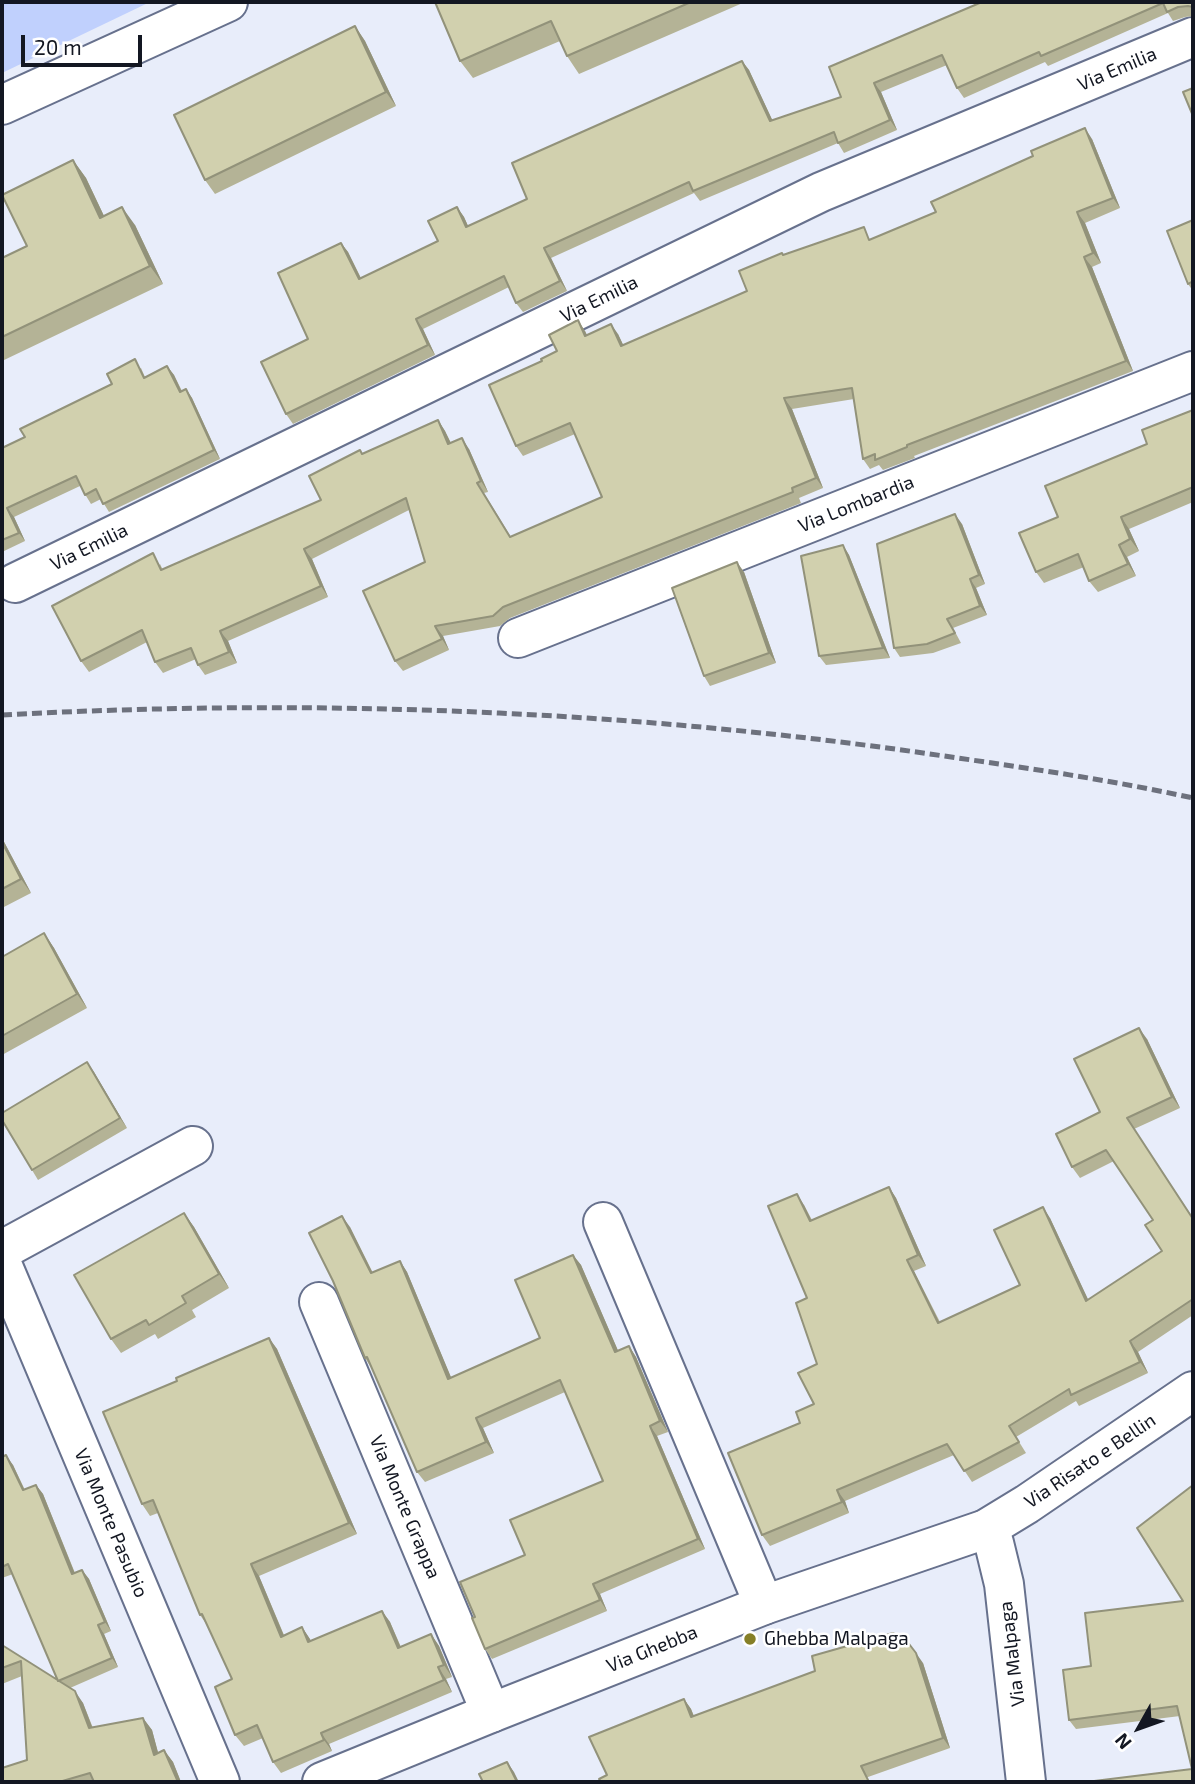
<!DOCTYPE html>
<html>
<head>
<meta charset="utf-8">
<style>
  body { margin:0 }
  #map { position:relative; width:1195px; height:1784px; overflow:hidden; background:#e8edfa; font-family:"Exo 2",sans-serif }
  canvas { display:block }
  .frame { position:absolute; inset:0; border:4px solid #131722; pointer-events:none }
  .north { position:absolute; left:1104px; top:1693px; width:70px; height:70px; -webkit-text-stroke:5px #fff; paint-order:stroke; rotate:230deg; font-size:19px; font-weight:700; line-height:28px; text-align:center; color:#131722 }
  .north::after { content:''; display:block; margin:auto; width:24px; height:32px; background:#131722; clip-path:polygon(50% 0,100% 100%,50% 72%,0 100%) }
  .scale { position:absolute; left:21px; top:35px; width:121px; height:32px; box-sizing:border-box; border:4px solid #131722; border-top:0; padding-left:9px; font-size:21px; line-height:24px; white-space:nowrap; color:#131722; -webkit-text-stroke:5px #fff; paint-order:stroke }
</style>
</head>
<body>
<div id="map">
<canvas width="1195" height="1784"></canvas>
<div class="frame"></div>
<div class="north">N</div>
<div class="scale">20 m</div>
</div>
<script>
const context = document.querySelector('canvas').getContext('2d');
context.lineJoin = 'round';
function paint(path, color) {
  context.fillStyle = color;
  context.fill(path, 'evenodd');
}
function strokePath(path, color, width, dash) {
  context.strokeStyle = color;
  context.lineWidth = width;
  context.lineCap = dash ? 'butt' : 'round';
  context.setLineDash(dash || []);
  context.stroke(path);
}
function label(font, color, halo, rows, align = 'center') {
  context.font = font + ' "Exo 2",sans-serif';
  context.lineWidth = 5;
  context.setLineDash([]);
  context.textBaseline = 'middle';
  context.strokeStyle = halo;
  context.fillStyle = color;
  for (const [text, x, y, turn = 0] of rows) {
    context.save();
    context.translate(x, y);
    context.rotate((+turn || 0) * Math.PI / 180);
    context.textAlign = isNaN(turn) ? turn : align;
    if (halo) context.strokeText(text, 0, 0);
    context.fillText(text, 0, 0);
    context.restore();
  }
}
const green = new Path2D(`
  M2,2H150L2,73Z`);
const minor = new Path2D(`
  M2,105L228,2
  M15,583L821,192L1193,37
  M518,638L1193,371
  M603,1222L764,1605
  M2,1250L193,1146
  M2,1264L220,1782
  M319,1302L491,1713
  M986,1529L994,1543L1004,1584L1026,1782`);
const tertiary = new Path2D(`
  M322,1782L491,1713L764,1605L986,1529L1027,1504L1193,1391`);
const rail = new Path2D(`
  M2,715C316,698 632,710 944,756C1027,768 1111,780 1193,798`);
const wall = new Path2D(`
  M435,2H745L579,74L567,56L560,41L473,78L460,61Z
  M982,2H1193V16L1185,17L1173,21L1168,13L1048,66L1045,62L964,98L957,88L947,65L881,92L897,130L844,153L838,143L700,201L694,193L551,258L567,291L523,312L516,303L509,287L423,329L435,355L293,424L286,414L308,339L341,243L348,252L361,278L438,241L457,207L464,217L468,226L527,199L742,61L749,70L772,120L841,97Z
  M355,26L365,41L396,106L215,194L205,180Z
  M1092,139L1120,208L1085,223L1101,263L1092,267L1133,371L914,456L915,458L883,470L879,465L870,469L863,459L854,399L792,409L823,488L799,498L801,503L510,618L500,626L443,636L449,650L403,671L395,661L425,562L409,510L312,559L328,597L228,641L237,663L205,675L198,665L196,659L163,673L155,662L147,642L89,672L81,661L160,564L163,570L321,500L363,454L438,420L445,431L451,443L469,449L488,492L484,493L511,537L602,497L575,434L523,456L516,446L542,361L585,331L587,335L618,334L623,345L747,291L784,255L872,239L936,212Z
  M73,160L86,178L104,216L135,225L163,284L2,361V258L27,246Z
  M1193,220V291L1188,284Z
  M167,366L174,375L182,391L186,389L192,398L220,459L109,512L101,499L91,504L80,486L14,517L25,541L2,552V448L25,437L112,384L141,368L145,377Z
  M1193,410V502L1129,529L1139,551L1127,557L1136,576L1098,592L1089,581L1084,567L1044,583L1036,572L1058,517L1147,444Z
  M962,524L985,584L976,588L987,615L953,628L961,643L933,653L900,657L894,648Z
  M843,545L849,555L890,658L826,665L819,656Z
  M744,572L776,663L710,686L704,676Z
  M2,838L31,893L2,908Z
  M44,933L54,948L87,1008L2,1055V957Z
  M1147,1039L1180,1108L1134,1129L1193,1218V1315L1138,1352L1148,1373L1079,1406L1076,1401L1016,1437L1026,1453L972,1482L954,1455L845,1501L849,1513L770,1546L762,1535L800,1423L814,1404L817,1364L807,1298L804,1205L812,1220L889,1187L896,1198L926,1266L914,1271L940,1322L1020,1285L1050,1218L1088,1300L1162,1251L1153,1220L1114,1161L1080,1178L1072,1167L1100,1112Z
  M87,1062L127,1128L38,1180L32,1170Z
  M184,1213L194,1227L229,1288L192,1310L196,1317L158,1339L155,1334L121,1353L111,1339Z
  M350,1227L373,1273L400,1261L407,1272L451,1378L540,1338L573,1255L581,1265L618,1351L629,1346L636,1357L668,1432L657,1436L705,1549L600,1594L607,1611L492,1659L485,1649L475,1617L525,1555L603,1481L565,1392L483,1428L494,1453L425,1482L417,1472L372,1369L365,1358Z
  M269,1338L277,1349L357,1534L259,1576L284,1635L302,1627L311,1641L382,1611L390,1622L401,1647L431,1634L439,1646L452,1677L446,1679L452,1692L329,1744L332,1751L281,1773L273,1762L263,1738L244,1746L235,1735L232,1679L207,1625L200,1615L158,1513L150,1516L142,1504L177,1381Z
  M2,1457L13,1465L25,1490L36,1485L43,1494L75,1573L82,1570L89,1579L111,1631L104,1634L118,1667L70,1688L83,1703L93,1728L143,1718L152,1730L158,1753L164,1750L173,1762L181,1782H2L27,1760L22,1676L2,1684V1646L58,1680L13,1574L2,1578Z
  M1193,1485L1192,1769L1180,1716L1076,1729L1069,1720L1091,1666L1183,1601Z
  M923,1663L950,1748L868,1777L607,1775L684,1699L691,1709L694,1716Z`);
const shadedWall = new Path2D(`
  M355,26L365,41L396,106L386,92Z
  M742,61L749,70L777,130L770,121Z
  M874,83L881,92L897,130L890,120Z
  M1085,128L1092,139L1120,208L1113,198Z
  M73,160L86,178L113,235L100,218Z
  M122,207L135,225L163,284L150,266Z
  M457,207L464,217L473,237L466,227Z
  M1077,212L1085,223L1101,263L1093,253Z
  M341,243L348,252L366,289L359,279Z
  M544,248L551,258L567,291L560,281Z
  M1084,257L1092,267L1133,371L1126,361Z
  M416,319L423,329L435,355L428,345Z
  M578,320L585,331L592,346L585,336Z
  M611,324L618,334L629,357L621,346Z
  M167,366L174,375L186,401L180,392Z
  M186,389L192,398L220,459L214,450Z
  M784,398L792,409L823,488L816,478Z
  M438,420L445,431L456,454L448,444Z
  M462,438L469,449L488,492L481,481Z
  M7,508L14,517L25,541L19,533Z
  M955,514L962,524L985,584L979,575Z
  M1121,517L1129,529L1139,551L1130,539Z
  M843,545L849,555L890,658L883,648Z
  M1119,545L1127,557L1136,576L1128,564Z
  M304,549L312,559L328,597L321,586Z
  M737,562L744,572L776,663L769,653Z
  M970,579L976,588L987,615L980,606Z
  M435,626L443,636L449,650L442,639Z
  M220,631L228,641L237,663L229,652Z
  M2,838L31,893L21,879L2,842Z
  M44,933L54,948L87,1008L77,994Z
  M1139,1028L1147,1039L1180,1108L1172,1097Z
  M87,1062L94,1072L127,1128L120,1118Z
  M889,1187L896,1198L926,1266L918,1255Z
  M797,1194L804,1205L817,1232L810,1221Z
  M1043,1207L1050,1218L1094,1312L1086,1301Z
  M184,1213L194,1227L229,1288L219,1274Z
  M342,1216L350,1227L378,1284L371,1273Z
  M573,1255L581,1265L623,1362L615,1352Z
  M907,1260L914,1271L945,1334L938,1323Z
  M400,1261L407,1272L456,1389L448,1379Z
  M269,1338L277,1349L357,1534L349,1523Z
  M1130,1341L1138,1352L1148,1373L1140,1362Z
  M629,1346L636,1357L668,1432L660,1421Z
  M476,1418L483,1428L494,1453L486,1442Z
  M650,1426L657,1436L705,1549L698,1539Z
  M6,1455L13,1465L29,1500L23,1490Z
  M36,1485L43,1494L79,1584L72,1574Z
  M837,1490L845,1501L849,1513L842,1502Z
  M251,1564L259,1576L289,1648L281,1637Z
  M82,1570L89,1579L111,1631L105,1622Z
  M593,1584L600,1594L607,1611L600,1600Z
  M382,1611L390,1622L406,1660L398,1648Z
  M98,1625L104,1634L118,1667L112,1658Z
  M302,1627L310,1639L316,1654L308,1642Z
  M431,1634L439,1646L452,1677L444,1665Z
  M916,1653L923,1663L950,1748L943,1738Z
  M438,1667L446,1679L452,1692L444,1680Z
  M75,1691L83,1703L97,1740L89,1728Z
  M684,1699L691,1709L698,1727L691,1717Z
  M143,1718L152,1730L162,1767L154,1755Z
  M321,1733L329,1744L332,1751L324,1740Z
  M164,1750L173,1762L181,1782H178Z
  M507,1762L514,1772L519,1782H517Z`);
const building = new Path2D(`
  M435,2H691L567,56L551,21L460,61Z
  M982,2H1193V7L1188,6L1178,7L1167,12L1163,3L1041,56L1039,52L957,88L942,55L874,83L890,120L838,143L834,132L693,191L689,182L544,248L560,281L516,303L504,276L416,319L428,345L286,414L261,362L308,339L278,273L341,243L359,279L438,241L428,221L457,207L466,227L527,199L512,163L742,61L770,121L841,97L829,67Z
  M355,26L386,92L205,180L174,115Z
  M1193,88V116L1183,92Z
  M1085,128L1113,198L1077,212L1093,253L1084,257L1126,361L907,445V447L875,460V454L863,459L852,388L784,398L816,478L792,488L793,492L503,607L493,616L435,626L442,639L395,661L363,591L425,562L406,498L304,549L321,586L220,631L229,652L198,665L191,648L155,662L142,630L81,661L52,606L153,553L161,570L321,500L309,476L360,450L362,454L438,420L448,444L462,438L481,481L477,483L510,537L602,497L570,423L516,446L489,385L542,361L541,359L557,351L549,335L578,320L585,336L611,324L621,346L747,291L739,271L782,253L783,255L864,227L869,240L936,212L931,202L1033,156L1031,151Z
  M73,160L100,218L122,207L150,266L2,337V258L27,246L2,195Z
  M1193,220V281L1188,284L1167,231Z
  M135,359L144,378L167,366L180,392L186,389L214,450L103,504L96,489L85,495L76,476L7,508L19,533L2,540V448L25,437L20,429L112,384L107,374Z
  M1193,410V487L1121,517L1130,539L1119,545L1128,564L1089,581L1078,554L1036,572L1019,533L1058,517L1045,486L1147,444L1142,430Z
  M955,514L979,575L970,579L980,606L947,619L955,633L927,644L894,648L877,544Z
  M843,545L883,648L819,656L801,556Z
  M737,562L769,653L704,676L672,588Z
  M2,842L21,879L2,889Z
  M44,933L77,994L2,1036V957Z
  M1139,1028L1172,1097L1127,1118L1193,1219V1299L1130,1341L1140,1362L1071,1395L1069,1389L1009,1426L1019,1442L964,1471L947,1444L837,1490L842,1502L762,1535L728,1453L800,1423L796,1412L814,1404L798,1373L817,1364L796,1303L807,1298L768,1206L797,1194L810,1221L889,1187L918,1255L907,1260L938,1323L1020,1285L994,1230L1043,1207L1086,1301L1162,1251L1145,1225L1153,1220L1106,1150L1072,1167L1056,1134L1100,1112L1074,1059Z
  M87,1062L120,1118L32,1170L2,1120V1113Z
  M184,1213L219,1274L182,1296L186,1303L149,1325L146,1320L111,1339L74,1275Z
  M342,1216L371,1273L400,1261L448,1379L540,1338L515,1280L573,1255L615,1352L629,1346L660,1421L650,1426L698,1539L593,1584L600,1600L485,1649L472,1618L475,1617L460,1582L525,1555L510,1520L603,1481L560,1380L476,1418L486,1442L417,1472L367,1357L365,1358L333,1281L309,1233Z
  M269,1338L349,1523L251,1564L281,1637L302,1627L308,1642L382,1611L398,1648L431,1634L444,1665L438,1667L444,1680L321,1733L324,1740L273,1762L257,1725L235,1735L215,1687L232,1679L202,1614L200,1615L153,1500L142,1504L103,1412L177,1381L176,1378Z
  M6,1455L23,1490L36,1485L72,1574L82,1570L105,1622L98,1625L112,1658L58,1681L8,1564L2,1567V1457Z
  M1193,1485V1782H1086L1192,1769L1177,1706L1069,1720L1063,1670L1091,1666L1085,1613L1183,1601L1137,1528Z
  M893,1633L906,1640L916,1653L943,1738L861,1766L869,1782H601L599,1779L607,1775L589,1737L684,1699L691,1717L815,1671L812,1656Z
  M2,1645L75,1691L89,1728L143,1718L154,1755L164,1750L178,1782H94L90,1773L59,1782H2V1768L27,1760L21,1661L2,1668Z
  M507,1762L517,1782H483L479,1774Z`);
const markers = [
  [750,1639,7,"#857f27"]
];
const streetNames = [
  ["Via Emilia",1117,69,-23],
  ["Via Emilia",599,299,-26],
  ["Via Lombardia",856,504,-22],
  ["Via Emilia",89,547,-26],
  ["Via Risato e Bellin",1090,1461,-34],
  ["Via Monte Grappa",405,1507,67],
  ["Via Monte Pasubio",111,1523,67],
  ["Via Ghebba",652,1649,-22],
  ["Via Malpaga",1012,1654,-97]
];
const poiNames = [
  ["Ghebba Malpaga",764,1639]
];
paint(green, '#c0d0fd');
strokePath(minor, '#67718d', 42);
strokePath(tertiary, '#67718d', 42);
strokePath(minor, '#fff', 38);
strokePath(tertiary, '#fff', 38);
strokePath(rail, '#6d717d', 5, [10, 5]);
paint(wall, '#b4b396');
paint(shadedWall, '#92927a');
paint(building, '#d1d0ae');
strokePath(building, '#92927a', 2);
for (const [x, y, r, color] of markers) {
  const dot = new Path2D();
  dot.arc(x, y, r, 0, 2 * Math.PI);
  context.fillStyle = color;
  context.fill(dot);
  strokePath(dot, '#fff', 2.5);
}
label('19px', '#131722', '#fff', streetNames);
label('19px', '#131722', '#fff', poiNames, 'left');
</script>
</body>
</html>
